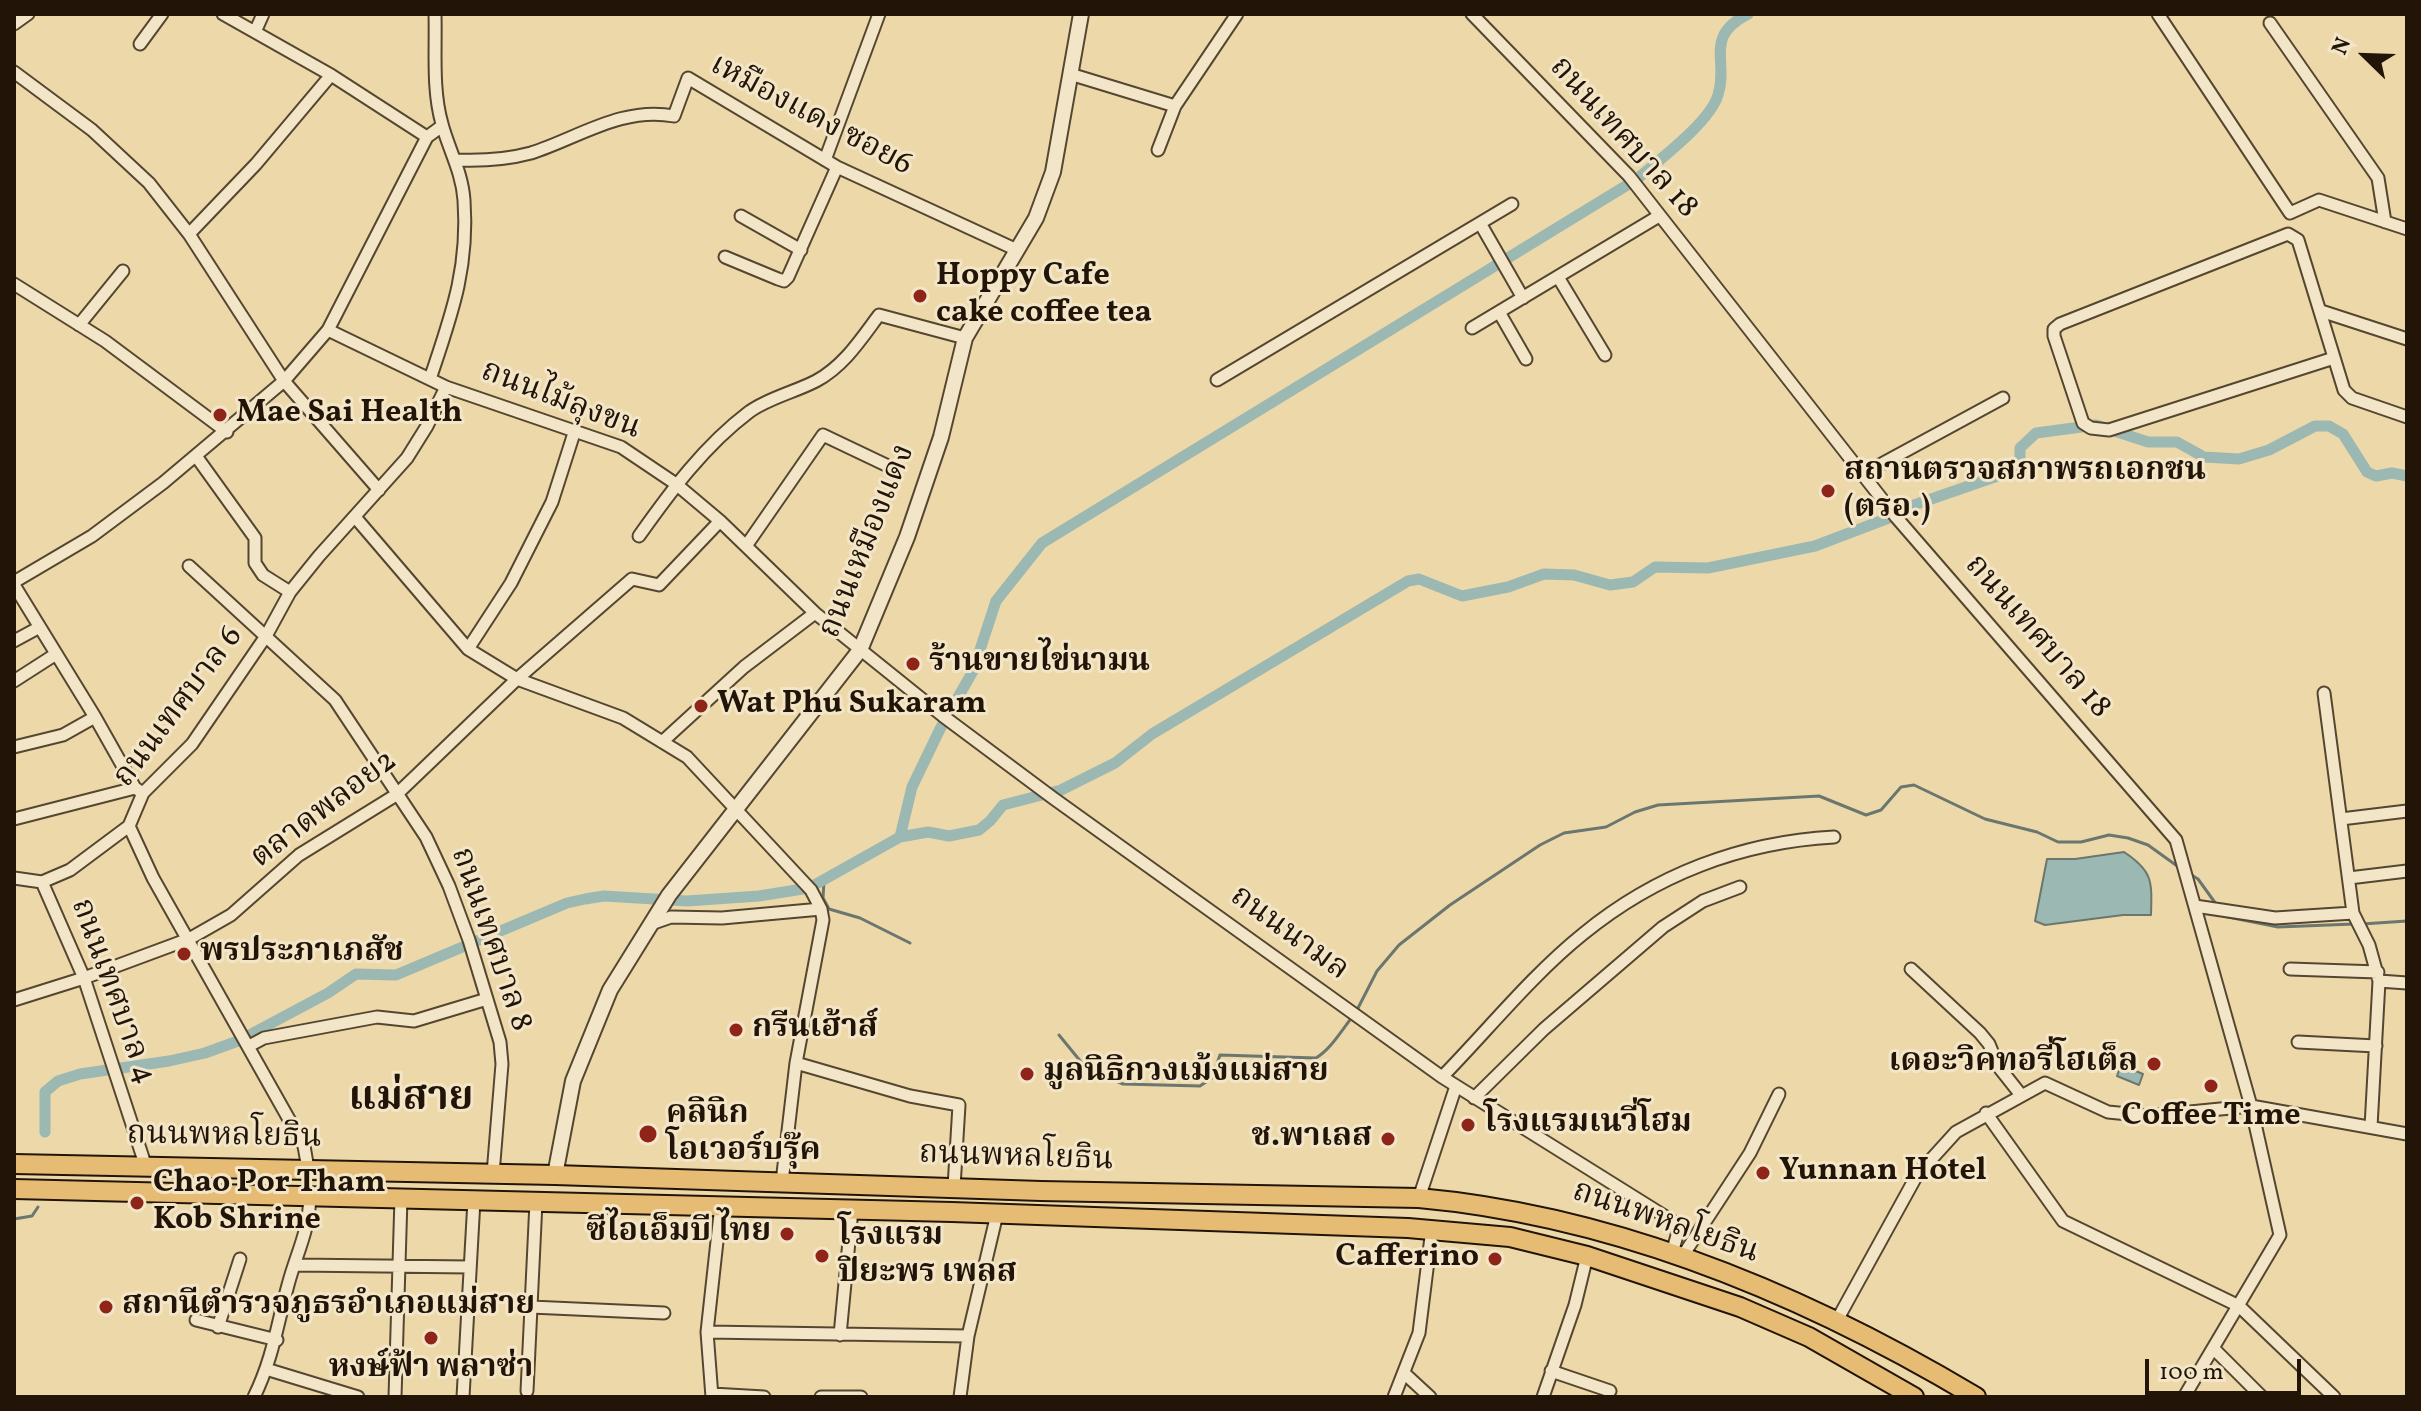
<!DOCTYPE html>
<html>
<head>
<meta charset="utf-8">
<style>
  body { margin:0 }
  #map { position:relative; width:2421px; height:1411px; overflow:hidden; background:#edd8aa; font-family:Vollkorn,serif }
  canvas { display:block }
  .frame { position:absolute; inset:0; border:16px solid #221507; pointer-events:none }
  .north { position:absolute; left:2325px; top:16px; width:80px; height:80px; -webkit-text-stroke:6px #f3e6c8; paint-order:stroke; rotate:293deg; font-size:22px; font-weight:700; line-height:32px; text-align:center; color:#221507 }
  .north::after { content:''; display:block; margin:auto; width:28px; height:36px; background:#221507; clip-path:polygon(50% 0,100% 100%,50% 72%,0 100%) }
  .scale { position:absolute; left:2145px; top:1359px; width:156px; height:36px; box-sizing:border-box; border:4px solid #221507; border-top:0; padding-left:10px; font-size:24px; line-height:28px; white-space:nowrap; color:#221507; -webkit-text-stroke:6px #f3e6c8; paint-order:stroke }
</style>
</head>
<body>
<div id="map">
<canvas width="2421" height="1411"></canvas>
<div class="frame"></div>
<div class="north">N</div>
<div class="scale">100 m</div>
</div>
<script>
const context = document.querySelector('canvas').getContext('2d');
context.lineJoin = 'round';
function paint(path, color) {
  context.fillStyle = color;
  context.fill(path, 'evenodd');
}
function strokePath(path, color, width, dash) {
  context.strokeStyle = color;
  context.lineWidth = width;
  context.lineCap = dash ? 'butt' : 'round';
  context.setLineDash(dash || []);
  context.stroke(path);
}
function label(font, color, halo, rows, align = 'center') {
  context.font = font + ' Vollkorn,"Noto Serif Thai",serif';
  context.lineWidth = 6;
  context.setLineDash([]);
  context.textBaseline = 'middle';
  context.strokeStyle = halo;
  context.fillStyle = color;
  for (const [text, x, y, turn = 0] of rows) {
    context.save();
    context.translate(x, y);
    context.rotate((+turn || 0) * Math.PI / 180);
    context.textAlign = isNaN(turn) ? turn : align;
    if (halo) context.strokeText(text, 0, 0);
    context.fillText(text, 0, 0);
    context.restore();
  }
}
const water = new Path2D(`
  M2124,852C2153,871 2152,881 2151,915H2123L2045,925L2035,921L2047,859H2075Z
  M2121,1065L2143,1074L2139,1085L2117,1076Z`);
const stream = new Path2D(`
  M2190,874L2198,879L2216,904
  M824,881L823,898L829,909L860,918L910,943
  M2223,916L2278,927L2354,924
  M2362,924L2407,921
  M1357,1010L1377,971L1399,945L1450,905L1540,845L1564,833L1606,827L1635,812L1658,805L1819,796L1866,815L1881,810L1901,787L1914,785L1985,819L2037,832L2058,842H2081L2109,835L2128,838L2148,845L2180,868
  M1059,1035L1086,1068L1123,1084L1200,1086L1212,1078L1220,1055L1316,1058C1331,1049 1341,1031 1353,1016
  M14,1219L32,1216L38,1207`);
const canal = new Path2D(`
  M900,837L912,787L940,729L973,671L996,601L1042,543L1637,179C1659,160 1710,122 1718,95C1729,61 1703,37 1748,14
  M45,1132V1092L58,1081L80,1074L169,1061L205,1053L238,1041L328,993L356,974L396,975L567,903L585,899L604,896L687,901L759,896L809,888L900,837L928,832L949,836L979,830L990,821L1003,805L1061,790L1115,763L1152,734L1408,581L1419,579L1462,596L1508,587L1544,574L1574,575L1610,585L1633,582L1655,567L1708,568L1815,546L1894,516L1914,505L2012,471L2020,461V448L2036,433L2096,425L2148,442H2177L2204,457L2239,459L2269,450L2315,426H2329L2343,434L2367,472L2376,476L2392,473L2407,476`);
const minor = new Path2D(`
  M223,14L331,75L427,137
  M1472,14L1629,176L1896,517L2176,840L2251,1106L2280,1235L2184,1397
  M2158,14L2290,213L2319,200L2407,229
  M2270,23L2378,178L2385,222
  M14,24L28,14
  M255,32L263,14
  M140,44L162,14
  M14,72L92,130L149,183L189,234L284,381L379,490
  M1070,74L1175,106L1237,14
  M1158,150L1175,106
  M457,160C483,161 505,160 531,153C578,138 622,106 674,116L688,78L837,167L1017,250
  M825,160L879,14
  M741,216L801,250
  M1480,223L1523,298
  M189,234L256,164L331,75
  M725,257L778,279L784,281L788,277L837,167
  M1558,277L1605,355
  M14,284L105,341L227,432
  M2321,311L2407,339
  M1499,312L1526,359
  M79,325L123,271
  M1472,328L1659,216
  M328,330L446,387L621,447L676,484L720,521L815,613L943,716L1053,798L1442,1077L1674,1222L1678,1232L1672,1253
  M2334,358L2109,430L2091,428L2083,423L2054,336V329L2060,324L2288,234L2298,240L2344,390L2352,398L2407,417
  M430,379C451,316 469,269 464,200C462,172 449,150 442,124C432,89 436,50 435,14
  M1217,380L1512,204
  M196,456L255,538V563L263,575L290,592
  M1863,474L2003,398
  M355,517L468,649L517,679L623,718L687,757L811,890L821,909L823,920L796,1063L782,1182
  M639,536C671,491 704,446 749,412C768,398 795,392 816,381C844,366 861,339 879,315L965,338
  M746,546L823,435L886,465
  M189,566L335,700L426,837L449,886L469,940L500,1042L502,1064L493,1174
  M14,582L92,536L163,483L284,381L328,330L427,137L442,126
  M14,585L95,717L135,788L143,793
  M14,641L38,628
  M468,649L511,583L552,502L575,430
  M14,681L56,654
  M2324,693L2353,913L2369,945L2379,981L2371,1127
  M662,742L744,667L815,613
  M14,747L63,735L95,717
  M14,819L135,788
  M2341,819L2407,811
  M14,878L42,882L70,870L129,826
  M2349,878L2407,871
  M42,882L84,978L146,1167
  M2195,906L2275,918L2353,913
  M651,924L671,917L722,918L821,909
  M1911,969L1980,1033L1989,1044L1998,1066L2021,1095
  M2290,969L2378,972
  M2379,981L2407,983
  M14,1000L84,978L189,939L231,915L299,855L396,795L517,679L632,579L659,585L720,521
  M2298,1042L2376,1046
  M249,1046L264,1038L377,1017L414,1021L487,999
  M796,1063L910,1096L959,1105L954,1187
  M1442,1077C1487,1031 1533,974 1583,934C1655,875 1741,842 1834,837
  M1474,1098L1544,1029L1663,927L1703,901L1740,887
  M1986,1113L2063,1221L2239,1306L2334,1397
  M308,1169L304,1146L153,878L129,826L143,793L192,744L266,636L290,592L319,556L407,458L427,426L446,387
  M1419,1198L1456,1086
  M1682,1257L1750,1153L1779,1094
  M295,1265L470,1267
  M531,1307L664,1313
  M196,1320L277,1340
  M1836,1322L1917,1175L1956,1132L2045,1083L2108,1112L2149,1116L2251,1106L2407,1134
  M218,1327L240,1259
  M707,1332L968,1336
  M840,1335L852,1210
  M2214,1349L2262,1397
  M266,1369L358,1397
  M1551,1371L1610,1391
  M1404,1373L1430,1397
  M527,1391L536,1202
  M712,1394L764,1397
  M254,1397C273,1358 277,1325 288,1285C297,1251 309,1233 310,1195
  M395,1397L401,1198
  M463,1397L474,1200
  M712,1397L707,1332L721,1205
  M821,1397H861
  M960,1397L968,1336L997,1214
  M1394,1397L1419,1333L1432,1229
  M1543,1397L1575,1305L1587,1256`);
const tertiary = new Path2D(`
  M555,1175L573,1081L610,990L669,895L860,650L907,537L941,437L965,338L1036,218L1053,172L1081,14`);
const primary = new Path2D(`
  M14,1164L555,1175L1041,1191L1419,1198C1617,1216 1807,1296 1976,1397
  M14,1189L952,1212L1408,1228L1510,1237L1587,1256L1740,1307L1809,1337L1914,1397`);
const trunk = new Path2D(`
  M1971,1397L1972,1395`);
const markers = [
  [920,296,8,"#8f2418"],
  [220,415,8,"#8f2418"],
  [1828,491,8,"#8f2418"],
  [913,664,8,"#8f2418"],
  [701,706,8,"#8f2418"],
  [184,954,8,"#8f2418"],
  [736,1030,8,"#8f2418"],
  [2154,1064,8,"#8f2418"],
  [1027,1074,8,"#8f2418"],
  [2211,1086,8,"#8f2418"],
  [1468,1125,8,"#8f2418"],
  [648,1134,10,"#8f2418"],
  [1388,1139,8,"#8f2418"],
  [1763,1173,8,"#8f2418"],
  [137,1203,8,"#8f2418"],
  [787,1234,8,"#8f2418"],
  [822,1256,8,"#8f2418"],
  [1495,1259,8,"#8f2418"],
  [106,1307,8,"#8f2418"],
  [431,1338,8,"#8f2418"]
];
const streetNames = [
  ["เหมืองแดง ซอย6",810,117,28],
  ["ถนนเทศบาล 18",1622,139,48],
  ["ถนนไม้ลุงขน",560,402,21],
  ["ถนนเหมืองแดง",869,542,-68],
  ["ถนนเทศบาล 18",2036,638,49],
  ["ถนนเทศบาล 6",180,708,-53],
  ["ตลาดพลอย2",325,811,-37],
  ["ถนนนามล",1288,935,36],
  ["ถนนเทศบาล 8",489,940,71],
  ["ถนนเทศบาล 4",111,992,70],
  ["ถนนพหลโยธิน",224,1138,1],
  ["ถนนพหลโยธิน",1016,1159,2],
  ["ถนนพหลโยธิน",1665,1224,19]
];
const poiNames = [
  ["Hoppy Cafe",936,278],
  ["cake coffee tea",936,315],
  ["Mae Sai Health",236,415],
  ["สถานตรวจสภาพรถเอกชน",1844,473],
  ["(ตรอ.)",1844,510],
  ["ร้านขายไข่นามน",929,664],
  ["Wat Phu Sukaram",717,706],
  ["พรประภาเภสัช",200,954],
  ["กรีนเฮ้าส์",752,1030],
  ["เดอะวิคทอรี่โฮเต็ล",2138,1064,"right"],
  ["มูลนิธิกวงเม้งแม่สาย",1043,1074],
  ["คลินิก",666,1116],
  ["โอเวอร์บรุ๊ค",666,1153],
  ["Coffee Time",2211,1118,"center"],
  ["โรงแรมเนวี่โฮม",1484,1125],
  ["ช.พาเลส",1372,1139,"right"],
  ["Yunnan Hotel",1779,1173],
  ["Chao Por Tham",153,1185],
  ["Kob Shrine",153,1222],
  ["ซีไอเอ็มบี ไทย",771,1234,"right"],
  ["โรงแรม",838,1238],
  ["ปิยะพร เพลส",838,1275],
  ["Cafferino",1479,1259,"right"],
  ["สถานีตำรวจภูธรอำเภอแม่สาย",122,1307],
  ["หงษ์ฟ้า พลาซ่า",431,1370,"center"]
];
const districtNames = [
  ["แม่สาย",411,1102]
];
paint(water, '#9bb8b2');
strokePath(water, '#6b776e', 2);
strokePath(stream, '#6b776e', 3);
strokePath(canal, '#9bb8b2', 11);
strokePath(minor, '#554630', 15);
strokePath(tertiary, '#554630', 18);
strokePath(primary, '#221507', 22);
strokePath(trunk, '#221507', 22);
strokePath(minor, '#f3e6c8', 11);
strokePath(tertiary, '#f3e6c8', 14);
strokePath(primary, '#e6bc75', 18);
strokePath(trunk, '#e6bc75', 18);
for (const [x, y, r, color] of markers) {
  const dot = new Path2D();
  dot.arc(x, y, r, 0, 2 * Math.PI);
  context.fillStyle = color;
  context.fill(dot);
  strokePath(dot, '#f3e6c8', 3);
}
label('32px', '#221507', '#f3e6c8', streetNames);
label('bold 32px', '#221507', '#f3e6c8', poiNames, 'left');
label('bold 40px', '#221507', '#f3e6c8', districtNames);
</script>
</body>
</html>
